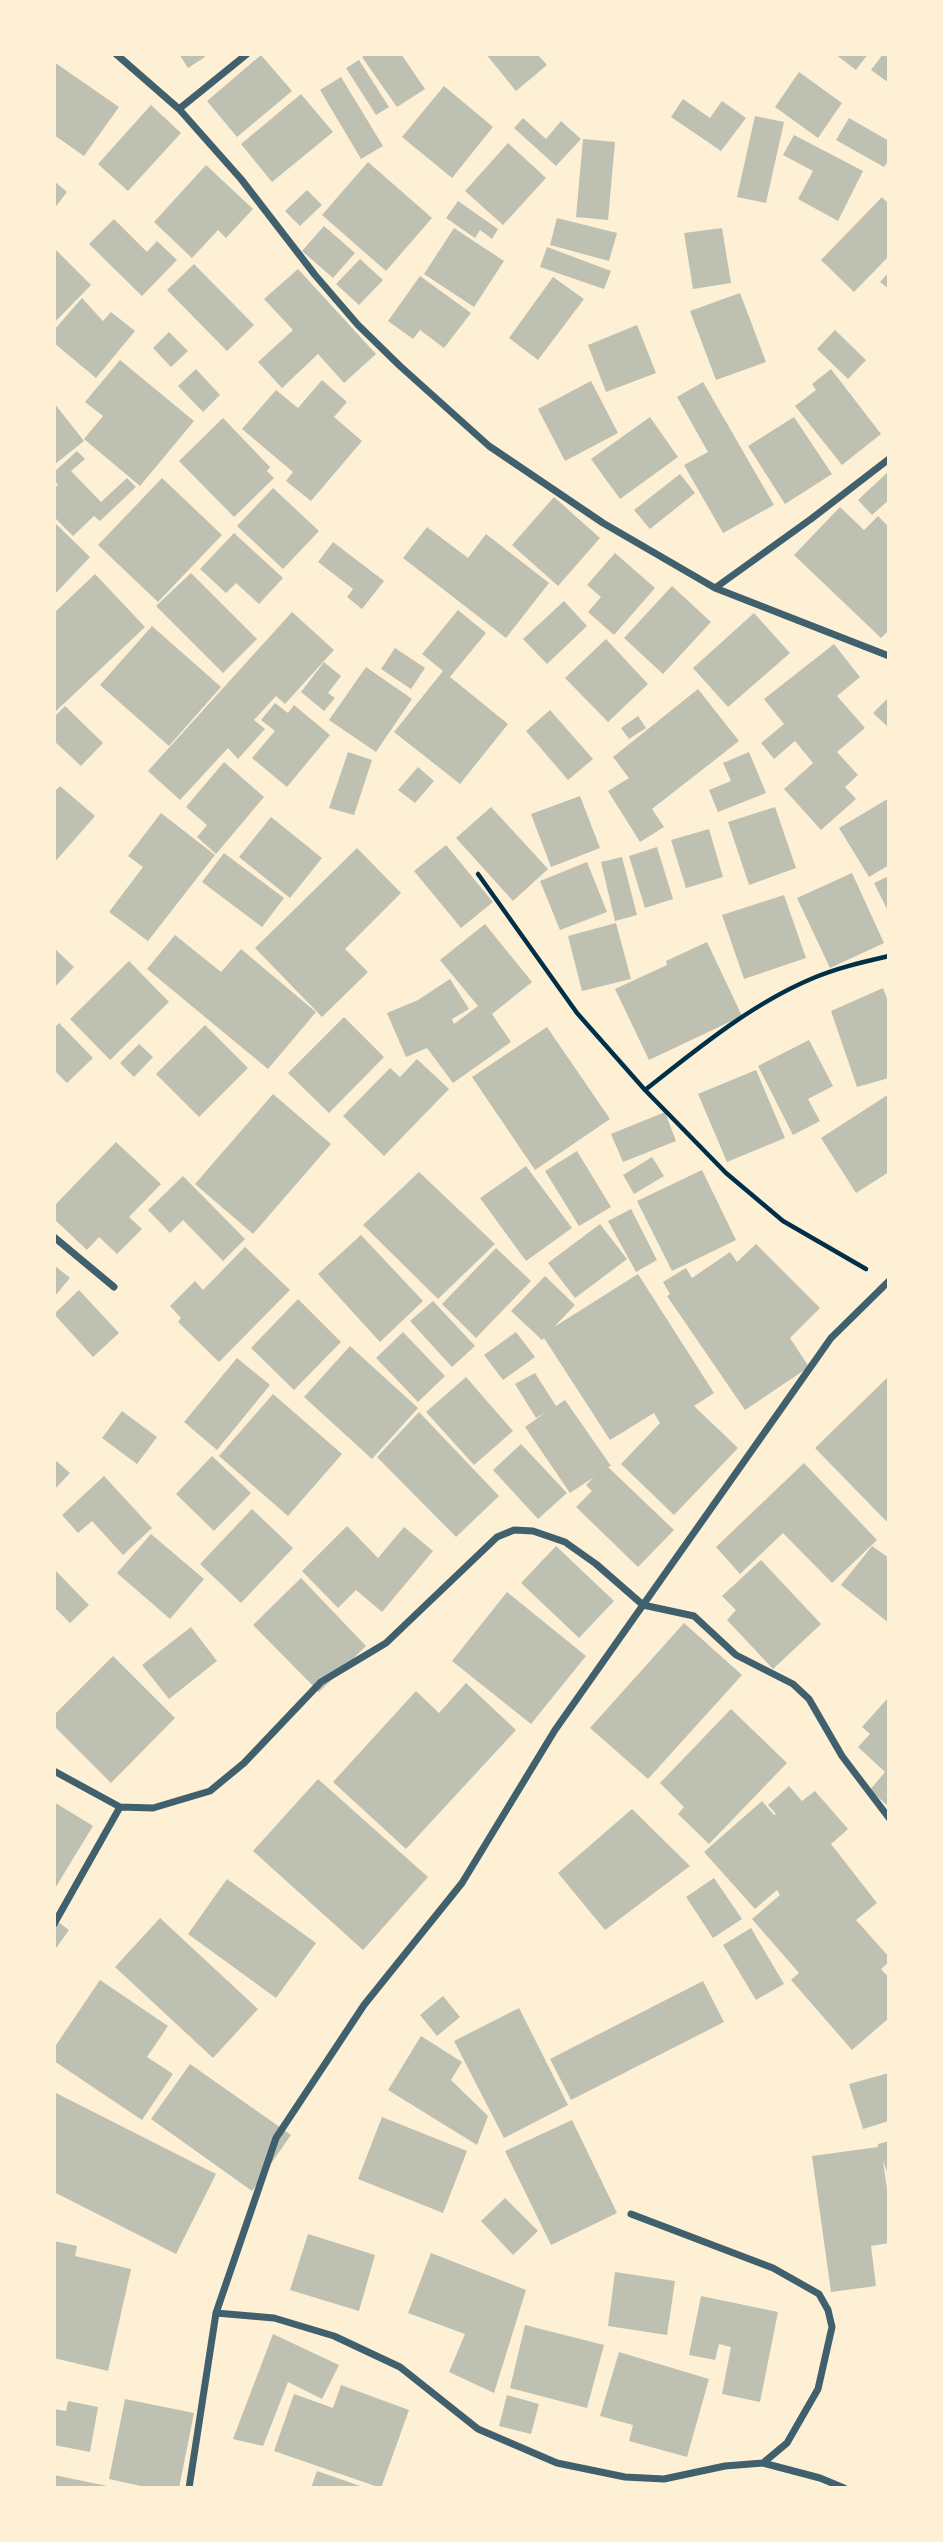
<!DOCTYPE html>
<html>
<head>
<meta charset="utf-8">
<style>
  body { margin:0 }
  #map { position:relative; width:943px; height:2542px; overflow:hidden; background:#fdf0d5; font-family:Helvetica,sans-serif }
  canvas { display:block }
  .frame { position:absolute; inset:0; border:56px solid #fdf0d5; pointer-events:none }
</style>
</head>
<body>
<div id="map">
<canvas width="943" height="2542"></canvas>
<div class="frame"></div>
</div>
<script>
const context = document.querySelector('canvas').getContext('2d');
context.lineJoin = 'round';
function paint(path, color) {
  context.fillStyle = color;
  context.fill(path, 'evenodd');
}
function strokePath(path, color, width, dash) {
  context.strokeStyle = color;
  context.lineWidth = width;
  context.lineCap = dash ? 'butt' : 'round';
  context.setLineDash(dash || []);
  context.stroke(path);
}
const building = new Path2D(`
  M179,54H203L205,57L188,68Z
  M367,54H401L425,89L397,107L362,57Z
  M486,54H537L547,65L516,91Z
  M835,54H868L856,70Z
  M883,54H889V83L871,70Z
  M261,55L292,91L237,137L207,101Z
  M359,60L389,107L376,115L346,68Z
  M54,62L119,107L84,156L54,135Z
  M799,72L842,103L818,138L775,107Z
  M341,77L383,146L361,159L320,90Z
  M444,86L493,127L452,178L402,137Z
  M301,94L333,132L272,182L241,144Z
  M683,99L710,118L722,101L746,118L721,151L671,117Z
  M151,105L181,133L128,191L98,164Z
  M755,116L784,122L766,203L737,197Z
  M523,118L546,139L561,121L581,139L556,166L514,128Z
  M849,118L889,141V160L884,167L836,140Z
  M794,135L863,171L838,221L798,199L813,171L783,155Z
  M583,139L615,142L608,220L576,217Z
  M508,143L546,178L503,225L465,191Z
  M368,162L432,218L386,271L322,215Z
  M206,165L253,209L226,238L218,230L192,258L154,222Z
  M54,181L67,192L54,209Z
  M307,190L322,205L300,226L285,211Z
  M882,197L889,204V256L854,292L821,260Z
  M458,201L498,229L492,239L480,230L475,238L446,218Z
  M557,218L617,233L609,261L550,245Z
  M114,219L147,252L157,241L177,260L142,296L89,244Z
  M324,226L355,253L333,278L302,251Z
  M454,228L504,261L474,307L424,274Z
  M722,228L731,283L693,289L684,233Z
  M547,247L611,271L604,289L540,267Z
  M54,248L91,285L54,323Z
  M360,259L383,280L359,305L336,284Z
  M194,264L254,325L227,351L167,290Z
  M298,269L376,354L344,383L318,354L282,388L258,362L293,330L264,299Z
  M889,272V289L880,282Z
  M420,276L471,313L444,348L420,330L413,339L388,321Z
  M553,277L584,299L538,360L509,338Z
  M740,293L766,362L716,380L690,311Z
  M82,298L103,321L111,312L135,331L96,378L54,343V330Z
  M637,325L656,373L606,392L588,345Z
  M835,330L866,360L848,379L817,349Z
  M169,332L188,351L171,367L153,348Z
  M120,360L194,421L140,486L84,439L103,416L85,402Z
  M196,369L220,395L203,412L178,386Z
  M831,369L881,434L842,465L795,406L816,390L812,384Z
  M322,380L347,402L334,417L362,441L311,501L286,481L293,472L242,429L276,390L298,408Z
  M591,381L618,433L565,461L538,409Z
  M703,382L774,505L723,533L684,465L708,452L677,397Z
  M54,403L84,441L54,465Z
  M650,417L678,457L620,499L591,459Z
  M794,417L832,474L785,504L748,446Z
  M223,418L270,467L267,471L274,478L234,517L179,461Z
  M77,451L85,459L71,471L101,502L127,478L136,487L100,521L94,516L73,536L54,517V488L58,485L54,480V472Z
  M889,471V500L872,515L858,500Z
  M680,474L695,493L650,529L634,510Z
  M162,478L222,535L158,602L98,545Z
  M273,488L319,531L283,569L237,526Z
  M554,497L600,538L558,586L512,545Z
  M840,507L864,530L878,516L889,527V630L881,638L794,555Z
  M54,522L90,557L56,593L54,591Z
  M427,527L468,558L486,534L549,583L506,638L403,558Z
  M234,533L283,578L259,604L236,583L226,593L200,569Z
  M333,542L384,581L362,609L347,597L353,589L318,562Z
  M615,553L655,588L614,635L588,612L601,597L587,585Z
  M191,573L257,639L223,673L156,606Z
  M95,574L145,627L54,713V613Z
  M672,586L711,622L663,674L624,638Z
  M564,601L587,626L547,664L523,639Z
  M458,610L486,633L450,677L508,724L460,784L394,732L443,671L422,654Z
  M292,612L334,650L285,704L276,696L254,720L265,729L238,759L228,748L180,800L148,771Z
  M754,613L790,653L728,707L693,668Z
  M152,626L221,687L169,746L100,685Z
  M606,639L648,684L608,722L565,678Z
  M834,644L860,677L837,696L865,728L837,752L858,775L845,787L856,799L821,830L784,789L813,763L795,741L774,759L761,743L784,724L764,699Z
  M395,648L425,668L411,689L381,669Z
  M324,662L341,676L328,693L335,698L324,711L301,692Z
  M366,667L412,699L376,752L329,720Z
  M698,689L739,741L652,809L664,827L640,842L608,791L629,778L613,757Z
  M889,697V728L873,713Z
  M275,703L288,713L294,705L330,735L287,787L252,758L275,731L261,720Z
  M65,706L103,743L81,766L54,741V717Z
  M550,710L593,759L568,780L526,731Z
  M638,716L646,728L629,739L621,728Z
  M348,752L372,760L354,815L329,808Z
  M749,752L766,793L718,812L709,790L731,781L723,763Z
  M224,762L264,797L216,854L197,837L207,825L186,807Z
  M418,767L434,781L415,803L398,790Z
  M60,786L95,816L54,863V792Z
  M580,796L600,848L551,867L531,814Z
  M889,798V865L869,877L839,828Z
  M491,807L548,869L513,901L456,838Z
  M775,807L796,868L749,885L728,822Z
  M161,813L215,855L148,941L109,912L143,867L128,856Z
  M271,817L322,858L290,898L239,857Z
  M709,829L723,877L686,888L671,840Z
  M446,845L493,902L461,928L414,871Z
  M657,847L673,899L645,908L629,856Z
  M357,848L401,893L345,949L368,972L322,1017L255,948Z
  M224,853L284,898L262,927L202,882Z
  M622,857L637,915L615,921L601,862Z
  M587,862L607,912L560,930L540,881Z
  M852,873L884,943L830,968L797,898Z
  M889,876V913L874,883Z
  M784,895L806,958L744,979L722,915Z
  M616,923L631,979L582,991L568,936Z
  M485,924L532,982L492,1014L511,1042L453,1083L427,1048L406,1057L387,1013L418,1000L450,979L469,1009L452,1019L454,1024L478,1006L440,960Z
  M175,935L221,972L241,949L316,1012L268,1069L147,969Z
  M707,942L742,1016L649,1060L615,989L667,965L666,961Z
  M54,948L74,967L54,988Z
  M129,961L169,1002L110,1060L70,1019Z
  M883,988L889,1003V1078L857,1087L831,1011Z
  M344,1017L384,1057L329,1113L288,1073Z
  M59,1023L93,1058L67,1083L54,1070V1028Z
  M205,1025L248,1068L199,1117L156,1074Z
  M547,1027L610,1119L535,1170L472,1077Z
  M809,1040L833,1086L808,1099L820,1121L793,1135L758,1066Z
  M139,1044L153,1057L134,1077L120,1063Z
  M417,1059L449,1089L384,1156L343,1116L390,1068L400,1077Z
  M756,1070L785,1138L727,1162L698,1094Z
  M273,1094L331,1144L253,1234L195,1184Z
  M889,1094V1172L856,1193L821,1138Z
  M665,1112L676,1141L623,1162L611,1134Z
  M116,1142L161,1184L129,1217L142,1229L117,1254L99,1237L87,1250L54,1219V1206Z
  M577,1151L611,1207L579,1226L545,1171Z
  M652,1157L664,1176L634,1194L623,1175Z
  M526,1166L572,1228L526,1261L480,1198Z
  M702,1170L736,1240L672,1271L637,1201Z
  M419,1172L495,1244L438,1299L363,1225Z
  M183,1176L245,1239L223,1261L183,1220L170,1233L148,1210Z
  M631,1209L657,1260L636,1272L608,1221Z
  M600,1224L627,1259L575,1298L548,1263Z
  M361,1235L423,1301L380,1342L318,1274Z
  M756,1244L820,1308L790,1338L809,1367L745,1410L667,1296L670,1294L663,1282L686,1268L692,1278L730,1252L737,1262Z
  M245,1247L290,1290L219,1362L178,1322L181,1318L170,1306L195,1281L203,1290Z
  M496,1248L531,1281L476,1338L442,1304Z
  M54,1265L70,1278L54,1297Z
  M638,1274L714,1393L694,1406L738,1448L674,1515L621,1464L660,1423L654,1413L610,1440L544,1338L542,1340L511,1311L545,1276L575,1305L554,1327Z
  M79,1290L119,1333L93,1357L54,1314Z
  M298,1299L341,1342L294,1390L251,1348Z
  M433,1301L475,1346L452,1367L410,1321Z
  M403,1332L445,1376L418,1402L376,1358Z
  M516,1332L535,1357L503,1380L484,1355Z
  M350,1346L418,1408L372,1459L304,1397Z
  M237,1358L270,1385L217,1450L184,1422Z
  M535,1373L556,1406L565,1400L611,1466L608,1467L674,1530L638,1567L576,1507L592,1491L586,1485L594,1477L570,1493L525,1427L546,1412L536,1418L515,1384Z
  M889,1376V1524L815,1448Z
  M466,1377L513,1431L474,1465L426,1412Z
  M273,1394L342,1454L288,1516L219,1456Z
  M122,1411L157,1437L137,1464L102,1438Z
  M419,1412L499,1496L456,1537L377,1457Z
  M521,1444L567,1493L538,1519L493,1470Z
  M212,1456L251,1493L214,1531L176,1494Z
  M54,1459L70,1473L54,1490Z
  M804,1463L877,1540L832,1583L783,1533L740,1574L716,1547Z
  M104,1476L152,1528L123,1555L92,1521L78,1533L62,1515Z
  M252,1509L293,1548L241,1603L200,1564Z
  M347,1526L378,1558L404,1527L433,1551L382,1612L356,1590L338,1608L302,1571Z
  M151,1534L204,1579L170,1619L117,1573Z
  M556,1546L614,1601L579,1638L521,1583Z
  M872,1546L889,1558V1623L841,1585Z
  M761,1560L821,1624L773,1669L727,1620L736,1610L722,1596Z
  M54,1569L89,1605L70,1623L54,1607Z
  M301,1578L366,1646L319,1692L253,1625Z
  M507,1592L586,1656L531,1724L452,1661Z
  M684,1623L742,1675L648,1779L590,1728Z
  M191,1627L217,1661L169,1699L142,1665Z
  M113,1656L175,1718L111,1783L54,1726V1715Z
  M466,1683L516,1730L406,1849L333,1782L416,1691L439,1713Z
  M887,1699L889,1701V1807L870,1790L885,1772L858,1747L870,1734L862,1727Z
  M731,1709L787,1763L709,1844L678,1814L684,1807L660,1783Z
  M318,1779L428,1877L363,1950L253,1851Z
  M789,1786L802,1801L815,1791L848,1829L831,1844L877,1903L856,1920L889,1957V1962L881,1969L889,1978V2018L852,2050L791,1980L799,1973L752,1919L780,1895L777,1890L755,1909L704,1852L762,1801L774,1815L776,1814L768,1805Z
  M54,1802L93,1826L54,1890Z
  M632,1809L690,1866L605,1930L558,1873Z
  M714,1878L742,1919L713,1938L686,1897Z
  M227,1879L316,1943L276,1998L188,1934Z
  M160,1918L258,2009L213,2058L115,1967Z
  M54,1919L69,1930L54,1951Z
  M751,1928L784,1984L756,2000L723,1945Z
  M100,1980L168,2026L147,2057L173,2074L142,2120L54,2061V2048Z
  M703,1981L724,2022L571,2100L550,2059Z
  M443,1996L460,2017L437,2036L420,2015Z
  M519,2008L568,2105L504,2138L454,2041Z
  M421,2036L462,2062L451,2080L488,2116L477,2145L388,2090Z
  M190,2064L291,2135L252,2191L151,2119Z
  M889,2073V2121L863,2129L849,2084Z
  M54,2092L216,2174L176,2254L54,2192Z
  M382,2117L467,2151L443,2213L358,2179Z
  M572,2120L617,2213L551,2245L505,2151Z
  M889,2141V2177L883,2161L889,2203V2243L871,2246L876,2286L831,2292L812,2156L878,2147V2144Z
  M505,2198L538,2231L513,2255L481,2221Z
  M308,2234L375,2255L359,2311L290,2290Z
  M54,2241L77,2246L75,2256L131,2269L108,2371L54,2358Z
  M431,2253L526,2290L494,2393L449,2372L465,2334L408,2313Z
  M615,2272L675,2281L667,2335L608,2326Z
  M701,2296L778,2312L760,2402L722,2394L731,2347L719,2344L715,2360L689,2355Z
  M525,2325L604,2345L587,2408L510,2388Z
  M273,2334L339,2365L322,2399L288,2382L263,2446L233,2439Z
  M619,2352L709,2379L687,2457L629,2441L633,2425L600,2416Z
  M341,2385L409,2410L381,2488L274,2451L294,2394L333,2408Z
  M507,2395L539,2404L531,2434L499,2426Z
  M125,2399L194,2413L179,2488H150L109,2479Z
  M68,2401L98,2407L90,2452L54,2445V2409L66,2411Z
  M317,2471L363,2487V2488H311Z
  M54,2475L112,2487V2488H54Z`);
const path = new Path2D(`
  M478,874L577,1013L645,1090L726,1173L783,1221L866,1269
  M645,1090C697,1049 750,1005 811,979C836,968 863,962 889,956`);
const minor = new Path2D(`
  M116,54L179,109L241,179L315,275L358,325L400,366L489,446L603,523L715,588L889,656
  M179,109L247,54
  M715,588L811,519L889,459
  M54,1237L114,1287
  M54,1771L120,1807
  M54,1924L120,1807L153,1808L210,1791L244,1763L321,1682L386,1643L497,1537L514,1530L533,1531L565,1542L596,1564L643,1605L694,1616L736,1655L793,1684L809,1699L842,1756L889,1818
  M631,2214L773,2268L819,2294L828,2310L832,2327L818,2389L787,2443L763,2463
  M216,2313L274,2318L334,2336L400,2367L478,2429L557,2463L625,2477L664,2479L725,2466L763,2463L820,2478L844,2488
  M189,2488L216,2313L276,2138L364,2005L462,1883L555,1730L831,1338L889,1281`);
paint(building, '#bec0b2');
strokePath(path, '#003049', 4.5);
strokePath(minor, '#3f606c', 7);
</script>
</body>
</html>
